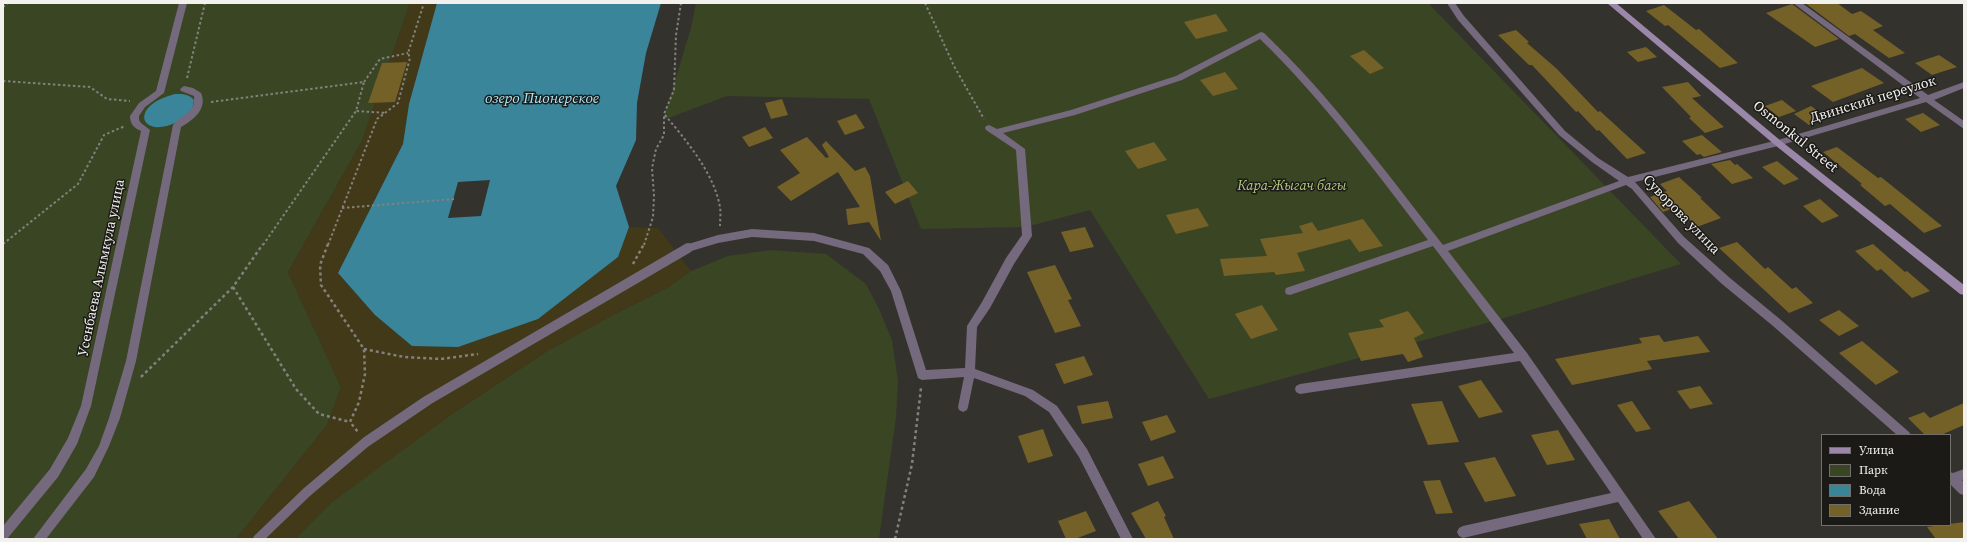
<!DOCTYPE html>
<html>
<head>
<meta charset="utf-8">
<style>
	body { margin:0 }
	#map { position:relative; width:1967px; height:542px; overflow:hidden; background:#34322c; font-family:"Source Serif 4",serif }
	canvas { display:block }
	.frame { position:absolute; inset:0; border:4px solid #f2f1ed; pointer-events:none }
	.legend { position:absolute; left:1821px; top:434px; width:130px; height:92px; box-sizing:border-box; background:#1b1a17; border:1px solid #71706d; margin:0; padding:5px 7px; list-style:none; font-size:12px; color:#f2f1ed }
	.legend li { display:flex; align-items:center; gap:8px; height:20px }
	.legend b { width:20px; border:1px solid #71706d }
</style>
</head>
<body>
<div id="map">
<canvas width="1967" height="542"></canvas>
<div class="frame"></div>
<ul class="legend">
<li><b style="height:5px;background:#9a87a9"></b>Улица</li>
<li><b style="height:11px;background:#3a4524"></b>Парк</li>
<li><b style="height:11px;background:#3a8599"></b>Вода</li>
<li><b style="height:11px;background:#746128"></b>Здание</li>
</ul>
</div>
<script>
const ctx = document.querySelector('canvas').getContext('2d');
ctx.lineJoin = 'round';
function paint(path, color) {
  ctx.fillStyle = color;
  ctx.fill(path, 'evenodd');
}
function stroke(path, color, width, dash) {
  ctx.strokeStyle = color;
  ctx.lineWidth = width;
  ctx.lineCap = dash ? 'butt' : 'round';
  ctx.setLineDash(dash || []);
  ctx.stroke(path);
}
function drawText(font, color, halo, rows, align = 'center') {
  ctx.font = font + ' "Source Serif 4",serif';
  ctx.lineWidth = 3;
  ctx.setLineDash([]);
  ctx.textBaseline = 'middle';
  ctx.strokeStyle = halo;
  ctx.fillStyle = color;
  for (const [text, x, y, turn = 0] of rows) {
    ctx.save();
    ctx.translate(x, y);
    ctx.rotate((+turn || 0) * Math.PI / 180);
    ctx.textAlign = isNaN(turn) ? turn : align;
    if (halo) ctx.strokeText(text, 0, 0);
    ctx.fillText(text, 0, 0);
    ctx.restore();
  }
}
paint(new Path2D(`
	M3,3H410L362,141L288,272L341,387L327,425L236,539H3Z
	M696,3H1428L1681,264L1501,319L1209,399L1090,210L1026,227L921,229L869,99L727,96L663,120L691,28Z
	M771,250L826,254L866,284L879,309L892,340L898,381L896,417L879,539H295L332,502L393,456L455,412L549,350L613,315L667,288L691,271L728,256Z`), '#3a4524');
paint(new Path2D(`
	M410,3H437L409,104L403,144L338,273L375,315L412,346L538,319L618,257L629,227L658,228L691,271L667,288L613,315L549,350L455,412L332,502L295,539H236L327,425L341,387L288,272L362,141Z`), '#423919');
paint(new Path2D(`
	M437,3H661L646,53L637,103L636,140L616,186L629,227L618,257L538,319L458,347L412,346L375,315L338,273L403,144L409,104ZM490,180L481,216L448,218L458,182Z
	M175,94C183,94 189,94 194,100L192,110C188,114 183,119 177,122C141,140 127,106 175,94Z`), '#3a8599');
paint(new Path2D(`
	M1805,3H1837L1852,14L1861,11L1883,26L1873,30L1905,53L1889,58L1855,34L1849,36Z
	M1792,4L1839,39L1815,47L1766,13Z
	M1664,5L1696,30L1699,29L1738,63L1720,68L1668,25L1665,26L1646,11Z
	M1216,14L1228,31L1196,39L1184,22Z
	M1516,30L1529,42L1527,43L1557,69L1598,112L1600,111L1646,153L1627,159L1599,130L1597,131L1578,111L1576,112L1532,65H1529L1498,35Z
	M1646,47L1657,57L1638,62L1627,52Z
	M1364,50L1384,68L1370,74L1350,56Z
	M1939,55L1957,67L1932,75L1915,63Z
	M407,62L395,102L368,103L382,63Z
	M1862,68L1884,83L1833,102L1811,86Z
	M1225,72L1238,89L1213,96L1200,80Z
	M1688,82L1701,96L1692,98L1724,127L1705,133L1689,118L1691,117L1662,87Z
	M782,99L788,115L771,119L765,103Z
	M1782,100L1796,111L1779,117L1765,106Z
	M1811,106L1826,117L1809,125L1794,114Z
	M1923,113L1940,125L1921,132L1905,119Z
	M856,114L865,128L845,135L837,121Z
	M765,127L773,138L749,147L742,137Z
	M1702,135L1722,152L1704,157L1700,154L1697,155L1682,141Z
	M807,137L826,158L829,157L822,145L826,141L855,171L865,167L870,176L881,241L869,222L848,225L846,209L860,207L838,172L791,201L777,187L800,173L780,150Z
	M1154,142L1167,160L1138,169L1125,151Z
	M1837,147L1878,178L1881,177L1942,226L1924,233L1890,204L1885,206L1860,185L1862,184L1823,152Z
	M1730,160L1735,165L1737,164L1753,178L1732,184L1711,164Z
	M1777,161L1799,179L1784,185L1762,167Z
	M1679,177L1702,198H1700L1721,218L1697,227L1677,207L1663,212L1650,197L1667,191L1660,184Z
	M908,181L918,193L895,204L885,192Z
	M1820,199L1839,216L1822,223L1803,206Z
	M1198,208L1209,226L1176,234L1166,215Z
	M1363,219L1383,246L1359,252L1350,239L1297,253L1305,271L1276,275L1274,272L1224,276L1220,259L1267,256L1260,239L1303,233L1299,226L1312,222L1318,231Z
	M1085,227L1094,247L1070,252L1061,232Z
	M1737,242L1765,269L1768,267L1792,289L1796,287L1813,303L1789,313L1719,248Z
	M1873,244L1905,272L1907,271L1930,291L1912,298L1881,269L1877,271L1855,251Z
	M1055,265L1072,299L1068,300L1081,326L1055,333L1027,272Z
	M1262,305L1278,330L1251,339L1235,314Z
	M1839,310L1859,326L1839,336L1819,320Z
	M1408,311L1424,333L1414,338L1423,357L1408,362L1403,354L1361,361L1348,333L1384,327L1379,320Z
	M1659,335L1664,342L1698,336L1710,352L1647,361L1652,369L1572,385L1555,359L1642,343L1639,338Z
	M1862,341L1899,372L1876,385L1839,353Z
	M1084,356L1093,375L1064,384L1055,364Z
	M1481,380L1503,412L1479,418L1458,386Z
	M1700,386L1713,404L1690,409L1677,391Z
	M1108,401L1113,418L1082,424L1077,406Z
	M1442,401L1459,442L1428,445L1411,404Z
	M1632,401L1651,429L1636,432L1617,405Z
	M1964,403V425L1941,435H1925L1908,418L1924,412L1930,418Z
	M1167,415L1176,432L1151,441L1142,422Z
	M1043,429L1053,456L1028,463L1018,436Z
	M1558,430L1575,460L1547,465L1531,435Z
	M1163,456L1174,478L1148,486L1138,464Z
	M1495,457L1516,496L1485,502L1464,463Z
	M1440,480L1453,513L1436,514L1423,481Z
	M1158,501L1166,516L1164,517L1174,539H1146L1131,513Z
	M1689,501L1718,539H1679L1658,511Z
	M1086,511L1096,531L1075,539H1066L1058,521Z
	M1609,519L1620,539H1587L1579,524Z
	M1964,522V539H1936L1927,527Z`), '#746128');
stroke(new Path2D(`
	M681,3L676,35L674,90L664,114C686,140 714,173 720,207C721,213 720,220 720,226
	M925,3L954,66L984,119
	M3,7L8,3
	M187,78L205,3
	M3,81L90,87L107,99L130,101
	M364,82L380,59L408,53
	M211,102L364,82L356,111L386,113
	M342,208L454,199
	M3,244L78,184L104,135L125,126
	M263,245L356,111
	M328,245L377,119L398,103L410,58L408,53L424,3
	M644,245L653,217L654,196L652,168L656,149L664,135V114`), '#83817c', 2, [2.5, 2.5]);
stroke(new Path2D(`
	M328,244L320,265L321,285L364,349L365,374L359,402L350,422L358,432
	M633,264L644,244
	M233,287L296,389L319,414L350,422
	M364,349L404,357L441,359L478,354
	M141,377L233,287L263,244
	M895,539L912,464L921,388`), '#83817c', 2.5, [3, 3]);
stroke(new Path2D(`
	M258,539L307,492L366,442L428,400L688,248`), '#75697e', 10);
paint(new Path2D(`
	M179,3H187L164,93L145,107L139,116V120L141,123L150,130L91,406L77,444L58,477L7,539H3V526L50,469L68,438L81,406L141,131C134,128 130,124 130,116L139,103L156,91Z
	M1447,3H1455L1464,16L1565,131L1598,158L1628,177L1778,140L1920,98L1793,3H1802L1928,95L1964,82V88L1934,100L1964,121V129L1926,102L1778,146L1635,182L1684,237L1730,278L1781,320L1909,432L1911,435H1897L1773,326L1722,284L1678,243L1632,189L1626,185L1448,251L1527,353L1656,539H1643L1618,502L1463,538L1459,536L1457,532L1459,528L1463,526L1611,493L1520,361L1300,394L1296,392L1295,389L1296,386L1300,384L1514,353L1433,246L1290,295L1286,294L1285,291L1286,288L1428,240C1375,171 1323,100 1260,39L1182,80L1075,115L1003,133L1025,149L1032,236L1014,264L990,308L977,327L975,369L1033,390L1057,406L1087,449L1133,539H1121L1079,457L1049,412L1025,396L974,378L968,407L967,410L963,412L959,410L958,407L964,377L922,380L918,378L891,291L880,271L863,254L814,241L752,237L718,243L688,252L683,248L685,245L718,235L752,229L814,233L869,248L888,265L901,291L926,370L965,368L967,326L982,302L1006,258L1022,235L1016,150L986,130L985,128L986,126L989,125L997,129L1071,110L1176,76L1261,32L1264,33C1331,97 1386,172 1443,245L1619,181L1592,162L1559,135L1458,20Z
	M184,86L193,88L201,93C208,109 193,120 181,127L136,361L120,418L109,446L94,477L46,539H33L86,469L99,446L109,418L126,361L173,125C181,114 196,114 194,96L181,91L180,89Z
	M1964,469V479L1962,480L1964,482V495L1960,494L1950,484V472L1953,473Z`), '#75697e');
paint(new Path2D(`
	M1607,3H1616L1781,141L1964,285V295L1960,294L1775,145Z`), '#9a87a9');
drawText('14px', '#f2f1ed', '#1b1a17', [
	["Двинский переулок",1873,100,-17],
	["Osmonkul Street",1795,137,39],
	["Суворова улица",1681,215,46],
	["Усенбаева Алымкула улица",102,268,-78]
]);
drawText('italic 14px', '#b2cc7c', '#1b1a17', [
	["Кара-Жыгач багы",1292,186]
]);
drawText('italic 15px', '#a9e6f7', '#1b1a17', [
	["озеро Пионерское",542,99]
]);
</script>
</body>
</html>
